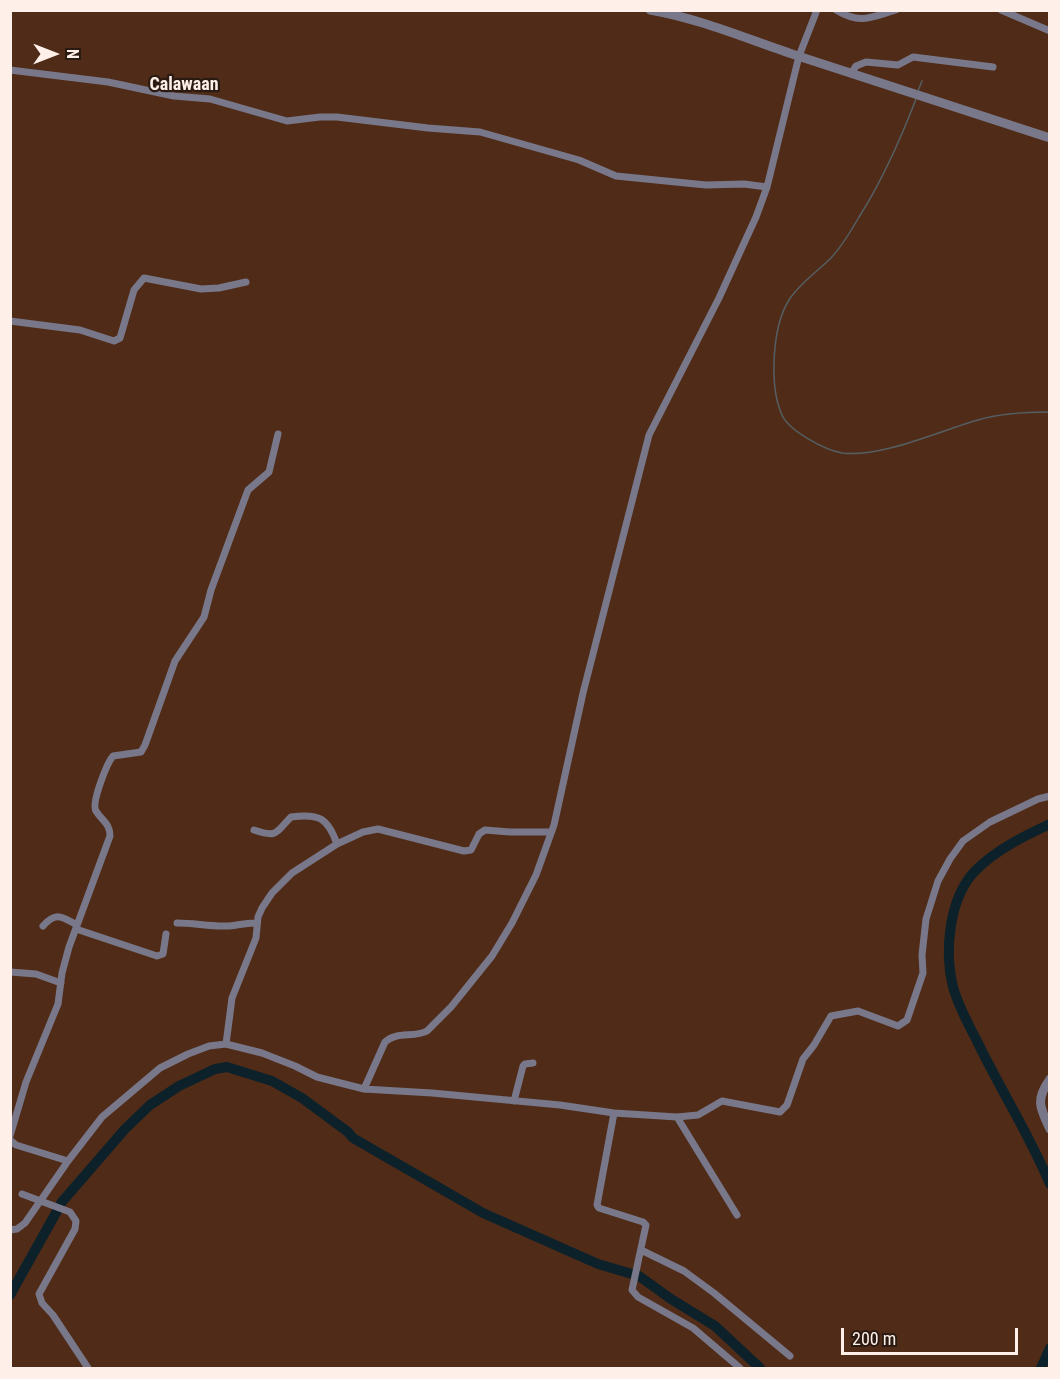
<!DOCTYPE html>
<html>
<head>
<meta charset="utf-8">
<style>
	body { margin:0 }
	#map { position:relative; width:1060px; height:1379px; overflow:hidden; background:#502c18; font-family:"Roboto Condensed",sans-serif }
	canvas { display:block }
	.frame { position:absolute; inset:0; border:12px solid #fef0e9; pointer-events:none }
	.north { position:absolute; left:24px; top:24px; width:60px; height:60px; -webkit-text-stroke:4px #2a1a11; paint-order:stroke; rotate:90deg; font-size:16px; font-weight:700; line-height:24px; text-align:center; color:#fef0e9 }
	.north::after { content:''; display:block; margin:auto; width:21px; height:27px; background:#fef0e9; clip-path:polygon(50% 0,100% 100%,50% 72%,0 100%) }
	.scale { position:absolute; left:841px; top:1328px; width:177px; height:27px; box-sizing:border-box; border:3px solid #fef0e9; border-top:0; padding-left:8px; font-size:18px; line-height:21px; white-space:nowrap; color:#fef0e9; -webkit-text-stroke:4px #2a1a11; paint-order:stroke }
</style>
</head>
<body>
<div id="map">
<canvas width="1060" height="1379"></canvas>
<div class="frame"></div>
<div class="north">N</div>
<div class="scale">200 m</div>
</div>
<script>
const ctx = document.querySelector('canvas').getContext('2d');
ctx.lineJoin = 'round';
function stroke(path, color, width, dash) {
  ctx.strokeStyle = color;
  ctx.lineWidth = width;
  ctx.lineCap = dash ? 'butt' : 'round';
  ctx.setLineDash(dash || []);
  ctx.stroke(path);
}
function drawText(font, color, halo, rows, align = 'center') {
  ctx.font = font + ' "Roboto Condensed",sans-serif';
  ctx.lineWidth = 4.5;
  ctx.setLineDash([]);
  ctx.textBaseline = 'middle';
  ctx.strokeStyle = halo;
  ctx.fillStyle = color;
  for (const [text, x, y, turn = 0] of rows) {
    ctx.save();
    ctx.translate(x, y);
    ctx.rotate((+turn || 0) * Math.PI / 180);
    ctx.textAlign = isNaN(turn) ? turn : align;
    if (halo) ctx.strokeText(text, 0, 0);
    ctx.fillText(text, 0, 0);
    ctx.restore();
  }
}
stroke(new Path2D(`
	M918,91L922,81
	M916,99C901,138 882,181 859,217C851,231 842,246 831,258C818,271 799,284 789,300C772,327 769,386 782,415C789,431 825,450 842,453C881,458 939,431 978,420C1001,413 1026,412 1050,412`), '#555f63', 1.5);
stroke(new Path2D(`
	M1050,824C1024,836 996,850 976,870C949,897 944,951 953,987C958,1005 968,1024 977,1041C1000,1089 1029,1134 1050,1184
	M61,1203L125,1129L150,1105L179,1086L215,1069L227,1067L272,1081L302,1098L348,1132L353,1138L483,1213L598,1264L639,1276L671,1299L715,1326L760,1368
	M10,1295L57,1211
	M1041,1368L1050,1348`), '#0c212a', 10);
stroke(new Path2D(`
	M836,10C861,25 871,17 896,10
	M1001,10L1050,31
	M10,70L108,82L174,96L210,99L287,121L320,117H337L428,128L480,132L579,160L616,176L706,185L744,184L767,187
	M852,72L856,66L866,62L898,65L913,57L993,67
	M10,321L80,330L114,341L120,338L134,290L144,278L201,289L219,288L246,282
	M337,844L363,832L378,829L464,851L471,850L479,834L485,830L510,832H551
	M177,923C193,923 207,926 223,926C234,927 245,922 257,923
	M43,926C56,911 62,917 77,925
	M76,929L157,956L163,954L166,934
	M10,972L36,974L61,983
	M226,1044L232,998L256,938L258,917L262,908L272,893L292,873L337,844C328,818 319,813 291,817C275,833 278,838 254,830
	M364,1089L385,1042C396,1031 414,1038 427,1031L451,1007L492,956L512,923L536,875L554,825L583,693L649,435L719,298L756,217L767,187L799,56L817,10
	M514,1101L523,1066L525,1064L533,1063
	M614,1113L597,1205L599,1208L643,1222L646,1225L632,1290L638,1297L693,1328L740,1368
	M677,1117L737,1215
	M10,1136L26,1082L58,1004L62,973L69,947L110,836C110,823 102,821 96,811C91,803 107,763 113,756L141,752L145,745L175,661L204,617L211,590L248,490L269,472L278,434
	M10,1140L16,1145L68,1161
	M22,1194L70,1212L76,1221L75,1229L39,1294L42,1303L53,1315L88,1368
	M10,1230L17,1229L25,1223L68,1161L102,1117L160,1068L188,1054L209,1046L226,1044L262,1053L295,1066L317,1077L364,1089L432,1093L560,1105L614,1113L677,1117L698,1115L722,1101L780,1112L787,1105L803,1059L814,1045L831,1016L858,1011L898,1026L907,1020L923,973L922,955L926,919L938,881L950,859L963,841L990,822L1038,799L1050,796
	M641,1250L684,1271L714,1293L790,1356`), '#79788a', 7);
stroke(new Path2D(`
	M650,10C702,19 749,40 798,56C882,84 966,110 1050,138
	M1050,1079C1035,1100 1040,1108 1050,1129`), '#79788a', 9);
drawText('bold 18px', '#fef0e9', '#2a1a11', [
	["Calawaan",184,85]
]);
</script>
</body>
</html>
